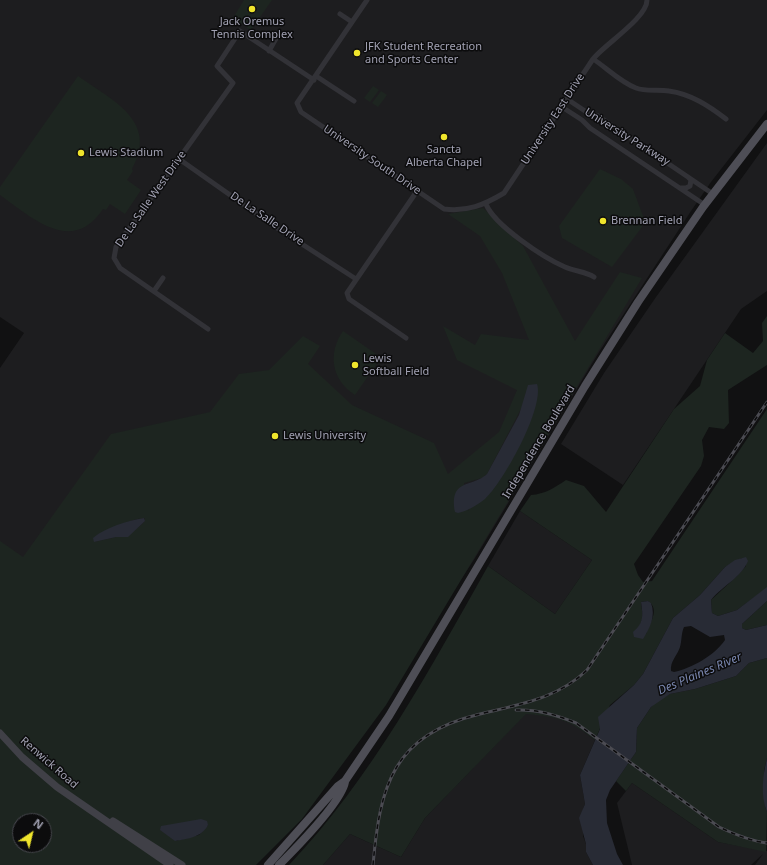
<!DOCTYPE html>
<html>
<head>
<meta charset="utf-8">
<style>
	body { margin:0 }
	#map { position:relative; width:767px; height:865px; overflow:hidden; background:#111112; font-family:"Noto Sans",sans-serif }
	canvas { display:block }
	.north { position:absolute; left:12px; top:813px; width:40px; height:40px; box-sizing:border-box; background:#0c0c0d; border:1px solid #48484f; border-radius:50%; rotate:35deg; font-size:11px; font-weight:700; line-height:16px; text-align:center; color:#a2a2b3 }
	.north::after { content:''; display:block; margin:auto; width:14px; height:18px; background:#efe52c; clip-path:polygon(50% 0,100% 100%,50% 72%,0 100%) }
</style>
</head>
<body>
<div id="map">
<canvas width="767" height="865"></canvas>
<div class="north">N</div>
</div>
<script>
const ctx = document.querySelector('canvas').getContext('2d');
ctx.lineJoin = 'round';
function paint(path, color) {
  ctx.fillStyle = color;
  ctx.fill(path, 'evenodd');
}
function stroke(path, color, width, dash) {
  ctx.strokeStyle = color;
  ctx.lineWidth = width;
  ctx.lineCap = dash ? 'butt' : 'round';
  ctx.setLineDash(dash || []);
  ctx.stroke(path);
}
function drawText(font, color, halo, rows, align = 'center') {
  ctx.font = font + ' "Noto Sans",sans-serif';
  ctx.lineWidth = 3;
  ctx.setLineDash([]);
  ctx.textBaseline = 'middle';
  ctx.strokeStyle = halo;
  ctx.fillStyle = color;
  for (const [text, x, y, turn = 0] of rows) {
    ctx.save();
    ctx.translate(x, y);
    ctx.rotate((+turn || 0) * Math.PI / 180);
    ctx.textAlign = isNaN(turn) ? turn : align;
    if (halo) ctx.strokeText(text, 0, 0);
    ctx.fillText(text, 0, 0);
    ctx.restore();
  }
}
paint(new Path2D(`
	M0,0H767V110L711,182L691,211L599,352L475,558L355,743L0,714V368L24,333L0,317Z
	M767,143V291L741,309L623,485L561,444L604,373L656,297Z
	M520,511L592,560L555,614L488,566Z
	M526,713L556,717L575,725L595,740L580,775L585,804L583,809V836L586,844V852L593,865H323L350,834L401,857L425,818Z
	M632,783L718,842L767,851V865H755L763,854L751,865H632L617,803Z`), '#1d1d1f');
paint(new Path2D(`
	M244,0H272L251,30L233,18Z
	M78,76C112,100 159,121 132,169L133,171L127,180L141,190L125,214L110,204L106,210L103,209C72,256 31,217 0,195V187Z
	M373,86L379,90L370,102L364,98Z
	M381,91L387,95L378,107L372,103Z
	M600,169L621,179L633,189L643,216L642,227L612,267L562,238L559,226Z
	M483,208L523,246L575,341L620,272L642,278L386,705L302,819L256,865H0V541L23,557L111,434L210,412L239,374L269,370L303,336L320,346L308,364L352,405L434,443L448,474L499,432L517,390L457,360L443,326L475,345L481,334L529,340L502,273L480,236L448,214ZM526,392L533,413L468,511L464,483L482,478L487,474L523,405ZM145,518V521C132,536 113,537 95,542L97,535C113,530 127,519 145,518ZM20,821H44V845H20ZM208,825L199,835L175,841Z
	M767,316V365L728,390L729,423L724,429L709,427L702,440L704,456L701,466L634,564L638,575L643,582L652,581L767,409V588L737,610L718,616L712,613L711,600L737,576L746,566L742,558L725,567L700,595L673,618L643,674L634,685L610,705L595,740C569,720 559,717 526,714L425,818L401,857L350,834L323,865H289C371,779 430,669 488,566L555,614L592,560L520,511L531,495C545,494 554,488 566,480L584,486L606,512L674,409L700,386L707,360L725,333L753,353L763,341L762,323ZM648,601C661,610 649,623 646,634L639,627L643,618L641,602Z
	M343,331L379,356L380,359L355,395C332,380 327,354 343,331Z
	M767,601V625L746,630L742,628V624Z
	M767,658V758L764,770L765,806L767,812L766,852L718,842L632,783L626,791L616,781L636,752L637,728L651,707L657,701L670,694L695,689L736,676L749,663Z`), '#1d2520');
paint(new Path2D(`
	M537,384C545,407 503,483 485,499C477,505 468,511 458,513L455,512C449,478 472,488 487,474L519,415L528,385Z
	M144,518L145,521L128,537H116L94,542L93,538C106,527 127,521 144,518Z
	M746,557L748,561C741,578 722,586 711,600L712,613L718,616L737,610L767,587V601L742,624V628L746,630L767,625V658L749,663L736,676L695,689L670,694L651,707L637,728L636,752L610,790L606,800L607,823L617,854L623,865H593L586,852V844L579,818L585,804L580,775L600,729L598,717L634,685L643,674L673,618L700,595L725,567L735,560ZM691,626L710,637L724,635L725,640C714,656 692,668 674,672L671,671C670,661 677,656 680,647C682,640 681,634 684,627Z
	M648,601L651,603C656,616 650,628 643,639L634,637L633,632C644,623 643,615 641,602Z
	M767,758V812C760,795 763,774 767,758Z
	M201,819L207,821L208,825C202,837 188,839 175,841L160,830L161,826Z`), '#282b35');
stroke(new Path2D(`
	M367,0L297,103L301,112L444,209C467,212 484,205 504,193L593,59C605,44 647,18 647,0
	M340,14L352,22
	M269,51L278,35
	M593,59C607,68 620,82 636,88C646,92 658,89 669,91C691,94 709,106 726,119
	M316,76L354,101
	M567,99L588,113L598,116L713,194
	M562,107L582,120L590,128L705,205
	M179,159L277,228L356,279
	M681,188H686L690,186L691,180L688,177
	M486,204C494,225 544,258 565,267C574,271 587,272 594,277
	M154,291L163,278
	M208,329L120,268L114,258L116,247L233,83L217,66L240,31L314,80
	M406,338L349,299L347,293L417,191`), '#323237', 5);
stroke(new Path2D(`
	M0,733L22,757L57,787L170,865
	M113,821L182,865`), '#404047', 7);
stroke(new Path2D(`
	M268,865L338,786L345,781L389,716L585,386L638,302L703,207L767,124
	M279,865C296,848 341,803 345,782`), '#4e4e56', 8);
const rail = new Path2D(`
	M516,710C537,709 557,715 576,723L719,827C734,834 750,841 767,843
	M373,865C380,785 393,735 480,714C520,704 557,699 587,670L767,402`);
stroke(rail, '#4b4b52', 3);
stroke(rail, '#0c0c0d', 1.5, [4.5]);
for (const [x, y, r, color] of [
	[252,9,4,"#efe52c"],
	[357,53,4,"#efe52c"],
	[444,137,4,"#efe52c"],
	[81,153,4,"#efe52c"],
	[603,221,4,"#efe52c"],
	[355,365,4,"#efe52c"],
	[275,436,4,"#efe52c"]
]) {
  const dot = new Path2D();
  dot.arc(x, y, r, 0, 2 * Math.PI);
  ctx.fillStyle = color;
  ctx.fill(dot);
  stroke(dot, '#0c0c0d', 1.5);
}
drawText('11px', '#a2a2b3', '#0c0c0d', [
	["Jack Oremus",252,22,"center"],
	["Tennis Complex",252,35,"center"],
	["JFK Student Recreation",365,47],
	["and Sports Center",365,60],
	["Sancta",444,150,"center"],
	["Alberta Chapel",444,163,"center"],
	["Lewis Stadium",89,153],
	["Brennan Field",611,221],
	["Lewis",363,359],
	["Softball Field",363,372],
	["Lewis University",283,436]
], 'left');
drawText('11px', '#a2a2b3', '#0c0c0d', [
	["University East Drive",553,119,-57],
	["University Parkway",627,137,32],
	["University South Drive",372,160,34],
	["De La Salle West Drive",151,199,-55],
	["De La Salle Drive",267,219,34],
	["Independence Boulevard",539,442,-59],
	["Renwick Road",49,763,41]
]);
drawText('italic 12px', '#7986ae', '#0c0c0d', [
	["Des Plaines River",700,674,-23]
]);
</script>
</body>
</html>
